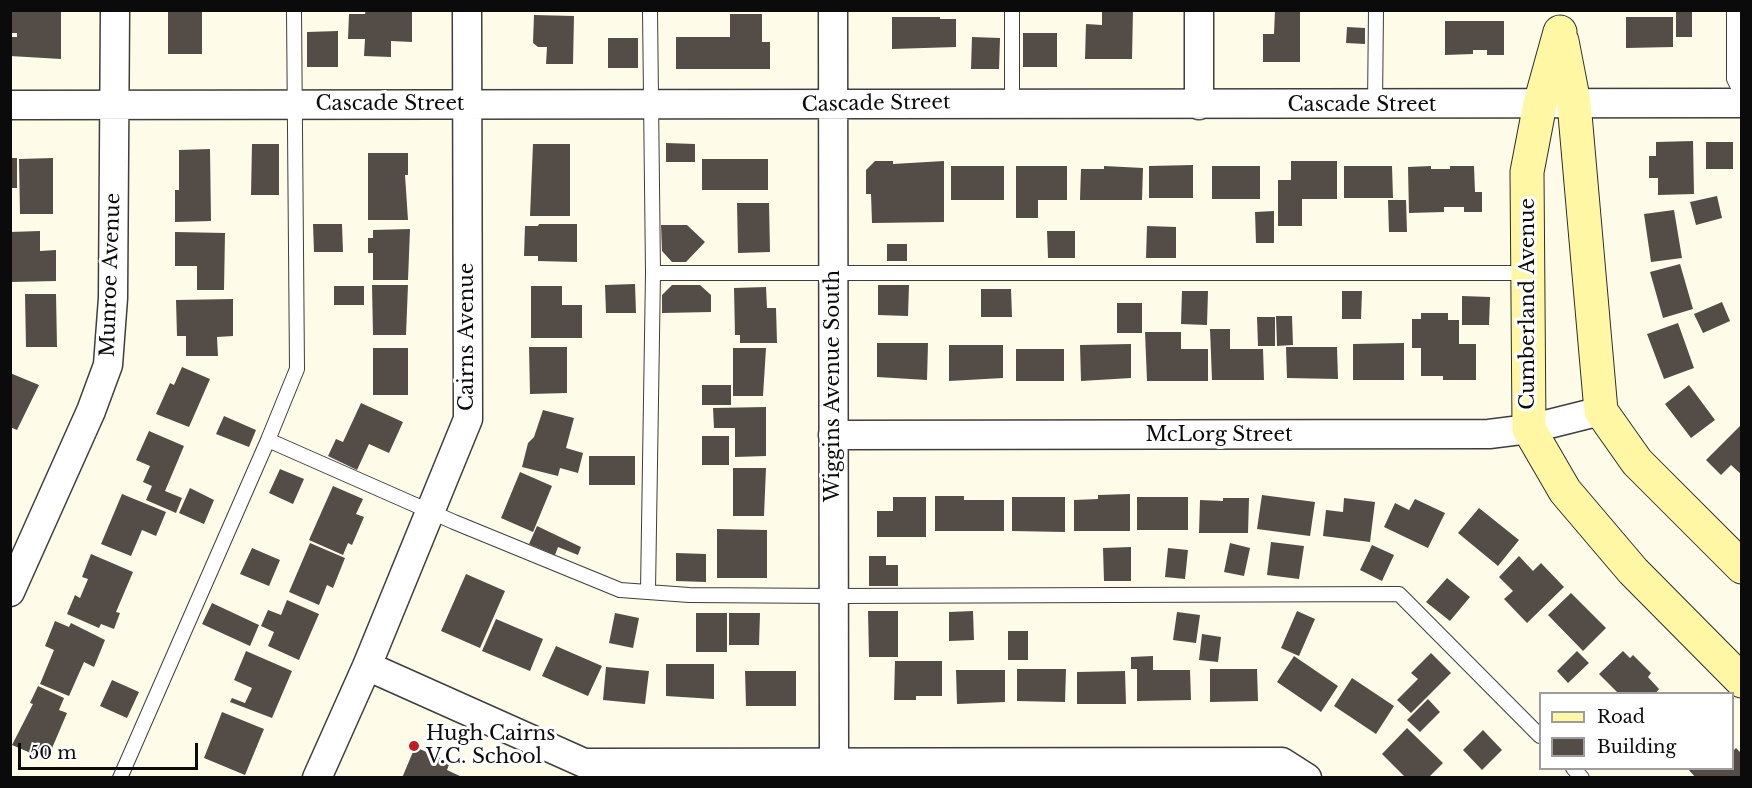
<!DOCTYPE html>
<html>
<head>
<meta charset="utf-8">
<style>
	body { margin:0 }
	#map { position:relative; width:1752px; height:788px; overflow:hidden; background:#fffbe9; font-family:"Libre Baskerville",serif }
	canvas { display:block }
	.frame { position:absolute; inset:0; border:12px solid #0b0b0b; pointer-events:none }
	.legend { position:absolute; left:1539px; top:692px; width:195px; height:78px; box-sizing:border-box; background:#fff; border:2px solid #9d9d9d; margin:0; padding:8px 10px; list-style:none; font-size:18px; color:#0b0b0b }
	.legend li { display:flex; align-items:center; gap:12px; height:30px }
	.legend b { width:30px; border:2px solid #9d9d9d }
	.scale { position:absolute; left:18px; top:743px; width:180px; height:27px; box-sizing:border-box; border:3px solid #0b0b0b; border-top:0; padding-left:8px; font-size:18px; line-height:21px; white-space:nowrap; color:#0b0b0b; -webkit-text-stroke:4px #fff; paint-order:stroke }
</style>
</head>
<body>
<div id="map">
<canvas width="1752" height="788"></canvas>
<div class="frame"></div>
<ul class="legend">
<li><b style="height:8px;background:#fff7a4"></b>Road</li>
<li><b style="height:16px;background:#544c47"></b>Building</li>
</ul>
<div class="scale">50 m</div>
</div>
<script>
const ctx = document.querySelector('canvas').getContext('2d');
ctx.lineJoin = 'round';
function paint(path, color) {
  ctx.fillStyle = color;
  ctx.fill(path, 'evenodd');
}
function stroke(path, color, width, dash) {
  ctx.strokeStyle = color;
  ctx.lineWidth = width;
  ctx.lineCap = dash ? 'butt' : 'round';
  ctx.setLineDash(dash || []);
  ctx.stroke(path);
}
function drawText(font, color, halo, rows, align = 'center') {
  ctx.font = font + ' "Libre Baskerville",serif';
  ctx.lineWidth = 6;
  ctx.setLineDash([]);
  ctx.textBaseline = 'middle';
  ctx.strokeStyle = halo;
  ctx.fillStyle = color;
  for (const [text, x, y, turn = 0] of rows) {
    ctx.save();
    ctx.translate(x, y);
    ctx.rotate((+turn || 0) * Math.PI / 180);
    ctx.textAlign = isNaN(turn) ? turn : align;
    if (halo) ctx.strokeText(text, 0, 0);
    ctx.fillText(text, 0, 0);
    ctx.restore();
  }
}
paint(new Path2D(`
	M10,10H61V59L10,56V37H17V33H10Z
	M168,10H202V54H168Z
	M366,10H412V42L391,41V57L364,56L365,39H348L349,14H365Z
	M1102,10H1133L1132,59H1085L1086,24L1102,25Z
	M1275,10H1300V62H1263V34H1274Z
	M1676,12H1692V37H1676Z
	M730,14H762V42H770V69H676V37H730Z
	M534,15L574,16L573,64H546L547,47H538L533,43Z
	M892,17H940V19H956V47L892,49Z
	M1626,17H1673V47L1626,48Z
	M1445,21H1504V55H1487V50H1473V54L1445,55Z
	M1347,27L1365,28V44L1346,43Z
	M338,31V67H307V32Z
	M1023,33H1057V67H1023Z
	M972,37L1000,38L999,69H971Z
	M608,38H638V68H608Z
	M1693,141L1694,194L1658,195V178H1649V156H1656V142Z
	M1706,142H1733V169H1706Z
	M666,143L695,144V162H666Z
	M252,144H279V195H251Z
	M533,144H570V216H530Z
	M210,149L211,221L175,222V190H179V150Z
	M368,153H408V175H405L408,220H368Z
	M10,158H17V188H10Z
	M53,158V214H20L19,159Z
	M702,159H768V190H702Z
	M875,161H893V164L944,161V222L872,223L871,194H866V170Z
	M1291,161H1337V199H1302V226H1278V180H1291Z
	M1193,165V198H1149V166Z
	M951,166H1004V200H951Z
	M1016,166H1067V200H1038V218H1016Z
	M1104,166L1143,168L1142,200H1080L1081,169H1104Z
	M1212,166H1260V199H1212Z
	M1344,166H1392L1393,198H1344Z
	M1431,166V169H1450V166H1474L1475,192H1482V212H1464V207H1444V212L1409,213L1408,167Z
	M1717,196L1722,218L1696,225L1690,202Z
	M1388,200H1406L1407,232H1389Z
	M737,203H769L770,252L738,253Z
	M1674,210L1682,258L1651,262L1644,214Z
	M1274,211V243H1256L1255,212Z
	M313,224H342L343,252H314Z
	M539,224H577V262L538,261V256H524L525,226H538Z
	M661,225H687L705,242L686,262H672L662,251Z
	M1147,226L1176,227V258H1146Z
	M410,229L408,280H373V253H368V238H373V230Z
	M40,231V251L56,250V281L11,282L10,232Z
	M1047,231H1075V258H1048Z
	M175,232L225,233L224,290H197V266H175Z
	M887,244H907V261H887Z
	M1680,264L1693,309L1663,318L1650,272Z
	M635,284L636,313H606L605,285Z
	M372,285H408L406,335H373Z
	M672,285H700L711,295V312L662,313V295Z
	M878,285H909L908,316L878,315Z
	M334,286H364V305H334Z
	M531,286H562V305H582V338H531Z
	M766,287L767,308H776L777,343H740V335H735L734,288Z
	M981,289H1011L1012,317H981Z
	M1182,291H1208L1207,325L1181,324Z
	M1342,291H1362L1361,319H1342Z
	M25,294H56L57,347H26Z
	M1462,296L1490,297L1489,325H1462Z
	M233,299V336L217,337L218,356H186V336H177L176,300Z
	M1722,302L1730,321L1703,333L1694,314Z
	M1117,303H1142V333H1117Z
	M1421,313H1448V320H1459V344H1476V380H1443V376H1421V348H1412V319H1421Z
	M1276,316H1292L1293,345L1277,346Z
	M1257,317H1275V346H1258Z
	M1678,323L1694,368L1664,379L1647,334Z
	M1210,329H1230V349H1263L1264,380H1212Z
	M1145,332H1181V349H1208V381H1147Z
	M877,343H928L927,380L877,377Z
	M1404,343V380H1353V344Z
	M1131,344V378L1081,381L1080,345Z
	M949,345H1003V378L949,381Z
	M529,347H567V393L530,394Z
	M1286,347H1337L1338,379L1287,378Z
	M373,348H408V395H373Z
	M733,348H766L763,396H733Z
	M1016,349H1064V381H1016Z
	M182,367L210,379L189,427L156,414L170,383L174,385Z
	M10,373L39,385L17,430L10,427Z
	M702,385H731V405H702Z
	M1689,385L1715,420L1691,438L1665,404Z
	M361,403L403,422L389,453L369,444L357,470L328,456L336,439L343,442Z
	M766,407V456L735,457V428H714L713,408Z
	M543,410L574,418L566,448L583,453L578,473L560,468L558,476L522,467L528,443L534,437Z
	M224,416L256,430L249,447L216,434Z
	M1740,426L1742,475L1731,465L1721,475L1706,460Z
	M149,431L184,446L165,491L182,498L176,513L146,500L152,486L143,482L150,466L136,460Z
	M702,436H729V465H702Z
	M589,456H635V485H589Z
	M733,468H766L764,516H733Z
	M280,469L304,479L293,504L269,493Z
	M520,472L552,486L533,532L501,518Z
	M333,486L363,499L356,514L364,517L352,545L348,543L343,555L309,540Z
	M190,488L214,500L204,524L179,513Z
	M122,494L166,512L156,536L142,530L131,556L101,544Z
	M1130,494V531H1074V500L1098,499V495Z
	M1262,495L1315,502L1310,536L1257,529Z
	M935,496H964V500H1004V531H935Z
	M893,497H926V537H877V511H893Z
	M1012,497H1065V532L1012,531Z
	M1137,497H1188V530H1137Z
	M1223,498H1249L1248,533H1199L1200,500L1223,501Z
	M1344,498L1375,502L1370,542L1323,536L1326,510L1343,512Z
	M1415,499L1445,513L1428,548L1384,527L1395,503L1409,510Z
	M1479,508L1519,540L1498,566L1458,533Z
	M537,526L581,547L578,555L558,547L555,555L529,544Z
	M717,529L767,530V578H717Z
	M1271,542L1304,546L1299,579L1267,575Z
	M310,543L345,558L333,588L327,585L319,605L289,592Z
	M1230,543L1250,548L1244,576L1224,572Z
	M1372,545L1394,555L1382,581L1360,570Z
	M1131,547V581H1104L1103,548Z
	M252,548L280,560L269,586L240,574Z
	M1168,548L1188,550L1185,579L1165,577Z
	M676,553L706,554V582L676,581Z
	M91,554L133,572L116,612L120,613L114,629L101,624L99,628L67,614L75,595L80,598L88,579L82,577Z
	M869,556H886V565H898V586H869Z
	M1519,556L1533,571L1541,563L1564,587L1527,623L1504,599L1513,591L1499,577Z
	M466,574L505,591L480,648L441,631Z
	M1447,578L1470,597L1450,621L1426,602Z
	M1571,593L1606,628L1583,651L1548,615Z
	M287,600L319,614L299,660L268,646L274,632L261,626L268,610L281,615Z
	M212,603L259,625L250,646L202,624Z
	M868,611H898V657H869Z
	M973,611L974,640L949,641V612Z
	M1297,611L1315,619L1299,656L1281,648Z
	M1177,612L1200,615L1196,643L1173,640Z
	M615,613L639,618L633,648L609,643Z
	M696,613H727V652H696Z
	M729,613H760L759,645H729Z
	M496,619L543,639L530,671L482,651Z
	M55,621L69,627L71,623L105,640L94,667L84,662L69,696L40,684L54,650L45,646Z
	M1008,631H1028V660H1008Z
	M1202,634L1221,637L1218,662L1199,660Z
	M556,646L602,666L588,696L542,676Z
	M246,651L292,671L272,718L230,702L232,698L245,703L252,688L234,680Z
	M1577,651L1589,663L1568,683L1557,671Z
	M1623,651L1630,658L1633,655L1651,673L1648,677L1659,689L1655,694H1619L1599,674Z
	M1431,653L1451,673L1411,713L1397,700L1418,679L1411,673Z
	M1153,656V670H1190L1191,700L1137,701V669H1131V657Z
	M1294,656L1338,686L1321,712L1277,682Z
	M895,661H942V696H916V700H894Z
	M666,664H714V699L666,696Z
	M606,667L649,671L645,704L603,700Z
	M1017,669H1066L1065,702L1017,701Z
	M1210,669H1257L1258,701L1210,702Z
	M956,670H1005V702L957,704Z
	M745,671H796V706H746Z
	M1125,671L1126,704H1077V672Z
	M1352,678L1394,706L1376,734L1334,706Z
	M112,680L139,692L127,718L100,706Z
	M38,686L64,698L59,710L67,713L47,760L12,745L33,704L30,703Z
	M1428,699L1440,712L1420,732L1407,720Z
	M222,712L264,729L245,775L204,758Z
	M1407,728L1443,763L1428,778H1406L1382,754Z
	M1483,730L1502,750L1482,770L1463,750Z
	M415,747L450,762L447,770L464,778H402Z
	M1736,748L1742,754V778H1696L1687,768H1732V752Z`), '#544c47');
const lane = new Path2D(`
	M1734,10V79L1742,95
	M1012,103V10
	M1375,105L1376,10
	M653,273H1526
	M268,440L454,522L620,590L689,595L834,596L1399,594L1540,736
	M648,590L653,273L650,10
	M1573,768L1582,778
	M120,778L268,440L297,369L294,10`);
const street = new Path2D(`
	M833,10L834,762
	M10,105L1742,103
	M1199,105V10
	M833,435L1489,434L1529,429L1601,411
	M10,592L91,411L108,365L113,298L115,10
	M367,666L584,763L1282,762L1307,778
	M317,778L367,666L468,419L467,10`);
const secondary = new Path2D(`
	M1560,32L1540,104L1527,172L1529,429L1565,491L1633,571L1742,681
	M1562,41L1574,103L1601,411L1637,462L1742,567`);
stroke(lane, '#3e3e3e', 16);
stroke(street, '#3e3e3e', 31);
stroke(secondary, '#2d2d2d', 35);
stroke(lane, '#fff', 14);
stroke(street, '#fff', 28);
stroke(secondary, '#fff7a4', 33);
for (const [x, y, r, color] of [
	[414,746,6,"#c11c20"]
]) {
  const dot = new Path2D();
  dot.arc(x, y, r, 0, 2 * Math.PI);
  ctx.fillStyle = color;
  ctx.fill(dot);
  stroke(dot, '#fff', 2);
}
drawText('20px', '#0b0b0b', '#fff', [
	["Cascade Street",390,104],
	["Cascade Street",876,104,-1],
	["Cascade Street",1362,105],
	["Munroe Avenue",111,275,-88],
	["Cumberland Avenue",1528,304,-90],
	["Cairns Avenue",467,337,-90],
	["Wiggins Avenue South",833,386,-90],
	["McLorg Street",1219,435]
]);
drawText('20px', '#0b0b0b', '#fff', [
	["Hugh Cairns",426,734],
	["V.C. School",426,757]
], 'left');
</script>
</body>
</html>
